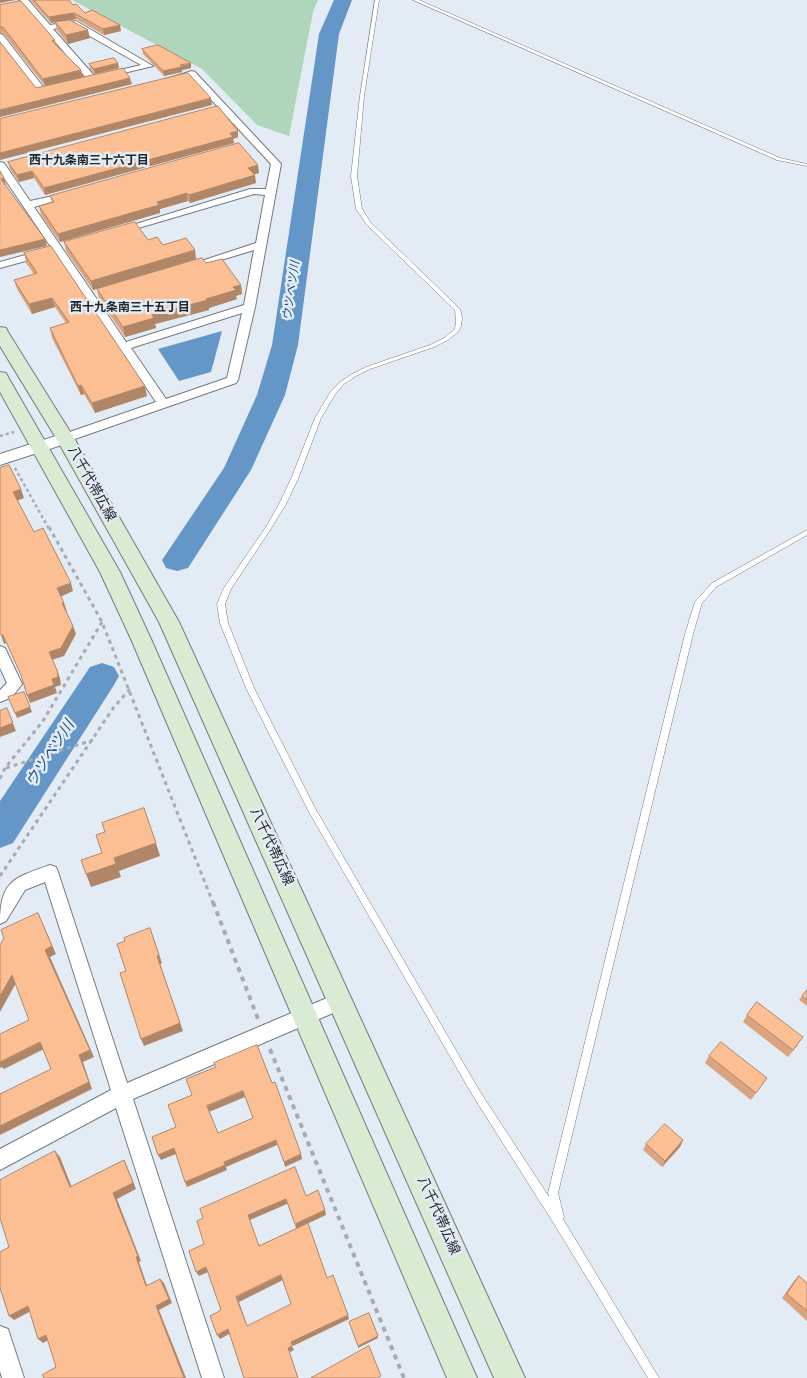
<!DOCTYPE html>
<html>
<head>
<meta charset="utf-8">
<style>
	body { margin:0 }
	canvas { display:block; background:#e3ecf5 }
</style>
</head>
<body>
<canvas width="807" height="1378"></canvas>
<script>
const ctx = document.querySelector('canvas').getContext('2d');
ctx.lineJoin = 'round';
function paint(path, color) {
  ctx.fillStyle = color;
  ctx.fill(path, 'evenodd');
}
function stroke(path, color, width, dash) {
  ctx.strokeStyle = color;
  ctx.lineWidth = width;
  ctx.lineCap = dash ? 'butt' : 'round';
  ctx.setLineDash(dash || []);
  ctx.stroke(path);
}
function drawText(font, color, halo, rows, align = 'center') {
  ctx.font = font + ' Jost,"Noto Sans JP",sans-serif';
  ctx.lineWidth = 5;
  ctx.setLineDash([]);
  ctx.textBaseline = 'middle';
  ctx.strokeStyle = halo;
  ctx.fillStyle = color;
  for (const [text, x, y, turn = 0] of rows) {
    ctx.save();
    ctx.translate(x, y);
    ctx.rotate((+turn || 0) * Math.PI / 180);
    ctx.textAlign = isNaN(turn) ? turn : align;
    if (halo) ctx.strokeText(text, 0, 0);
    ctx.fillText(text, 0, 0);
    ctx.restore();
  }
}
paint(new Path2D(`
	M72,0H318L313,12L289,136L257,125L202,69Z`), '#afd5ba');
paint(new Path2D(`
	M222,331L211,372L179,381L158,349Z`), '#6497c7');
paint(new Path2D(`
	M334,0H352L339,34L298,345L285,395L251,470L188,568L177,571L166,568L162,560L224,468L257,395L272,345L319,34Z
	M102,663L114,667L119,676L114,685L13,843L0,848V801L90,667Z`), '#6497c7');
const service = new Path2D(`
	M375,0H379L364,96L357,176L362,209L371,223L460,309L462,318L461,326L458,332L448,340L434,347L370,369L356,376L344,384L336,393L321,418L298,479L286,504L270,530L231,589L225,604L228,623L254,688L315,808L479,1090L549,1197L548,1193L685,634L695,602L712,583L807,530V535L716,587L702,603L693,634L558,1193L564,1217L563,1219L659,1378H648L556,1227L473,1096L309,812L246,688L220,623L217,604L224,588L266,527L279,504L291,479L315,418L331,391L340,382L352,374L366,367L430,345L444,338L455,329L456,321L455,310L367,225L356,209L351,176L360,96Z
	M413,0H419L780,158L807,164V166L777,160Z`);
const minor = new Path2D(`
	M19,0H28L50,25L76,21L153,66L103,78V74L141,65L72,26L53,29L97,79L89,81Z
	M0,34L3,35L44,88L60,86V90L39,93L0,43Z
	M192,71L195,72L281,164L255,307L238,380L236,383L69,441H61L59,438L61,435L156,402L0,172V162L4,163L30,201L72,192V196L34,207L126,342L244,305L254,250L185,271L180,268L256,243L265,195L254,194L118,234L113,231L250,189H266L271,164L190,77L171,82L166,79ZM242,313L227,378L166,399L131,348Z
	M43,250L47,251V255L0,268V262Z
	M0,646L5,648L22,684L12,697L0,702V690L7,683L0,668Z
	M50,865L56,867L58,872L127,1083L341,992L347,995L350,1001L347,1007L133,1099L224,1378H202L116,1108L0,1170V1149L111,1090L45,882L25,890L6,921L0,924C0,881 13,878 50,865Z
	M0,1326L8,1329L24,1378H2L0,1371Z`);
const tertiary = new Path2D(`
	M65,433L71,434L73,438L71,442L0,465V454Z`);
const secondary = new Path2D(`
	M0,327L6,328L8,332L74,438L179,622L525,1378H494L159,622L56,438L0,346Z
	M0,372L6,373L8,377L120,572L151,639L477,1378H447L131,639L100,572L0,392Z`);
stroke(service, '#727b82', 1);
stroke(minor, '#727b82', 2);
stroke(tertiary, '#727b82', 2);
stroke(secondary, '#727b82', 2);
stroke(new Path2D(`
	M0,436L14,432
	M15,468L49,529`), '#a5acb3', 2.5, [3, 3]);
stroke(new Path2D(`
	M49,527L102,622L213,903
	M6,768L93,740
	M0,779L5,768L43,721L102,622
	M0,876L114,707L130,689`), '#a5acb3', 3, [4, 4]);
stroke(new Path2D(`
	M213,902L258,1019
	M270,1049L404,1378`), '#a5acb3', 4, [5, 5]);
paint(service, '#fff');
paint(minor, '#fff');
paint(tertiary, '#fff');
paint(secondary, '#daebd3');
paint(new Path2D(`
	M30,0H69L73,5L85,13L121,31L104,35L76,19L71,20L90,38L68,44L57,30L55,22L51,23Z
	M0,5L55,40L56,44L83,77L132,84L0,117V42L36,88L45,86L4,34L0,33Z
	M142,49L191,68L182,70V72L164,76L143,54Z
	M89,64L119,68L95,74L90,69Z
	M238,131V137L233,139L234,143L45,195L34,178L19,182L10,169L8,162Z
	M259,173L254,174L256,183L190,203L188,201L160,209V213L60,242L41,215L39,206L52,203L50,196Z
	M64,242L163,245L196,259L93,290L66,251Z
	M24,253L147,396L95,413L84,394L81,395L52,338L50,328L66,323L55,307L32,314L17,289L14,280L34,274L26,263Z
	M206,263L241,285L242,294L236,296L237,299L209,308V310L155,324L156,328L125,337L99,299L97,289Z
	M807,990V1006L799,1000Z
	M747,1015L798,1045L788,1057L743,1022Z
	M709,1056L767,1078L751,1100L705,1063Z
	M683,1140L680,1147L662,1167L643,1150L646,1144Z
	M799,1276L807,1283V1321L782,1298L794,1281Z`), '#d9a47f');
paint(new Path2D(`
	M0,0H16L0,3Z
	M74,13L76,19L51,23L49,17Z
	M120,25L121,31L104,35L103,29Z
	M88,30L90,38L68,44L66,35Z
	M118,63L119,68L95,74L94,69Z
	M191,63V68L182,70V72L164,76L163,71Z
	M81,70L83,77L45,86L43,79Z
	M130,78L132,84L0,117V110Z
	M211,98L212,105L0,160V153Z
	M238,131V137L233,139L234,143L45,195L44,188Z
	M258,165L259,173L249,176L248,168Z
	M32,171L34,178L19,182L17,175Z
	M255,175L256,183L190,203L189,195Z
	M4,178L6,185L3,186L1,179Z
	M187,193L188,201L160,209V213L60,242L58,234L157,202Z
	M45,239L47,246L0,257V250Z
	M195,250L196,259L93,290L91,281Z
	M241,285L242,294L236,296L237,299L209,308V310L155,324L156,328L125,337L123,327L152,315L206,299L233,287Z
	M52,298L55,307L32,314L29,304Z
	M81,385L84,394L81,395L78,386Z
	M145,386L147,396L95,413L92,403Z
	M21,489L24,498L16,501L13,492Z
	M71,583L73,591L60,597L57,588Z
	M62,603H64L67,611L64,612Z
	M73,626L76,634L64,656L52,660L49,652Z
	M1,635H3L6,643L4,644Z
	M57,670L60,678L61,685L55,687L57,693L30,703L27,695L52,679Z
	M24,692L32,712L17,718L15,713Z
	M10,716L16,731L0,737V728Z
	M156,843L160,856L119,871L121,877L91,887L86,874L114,858Z
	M38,913L56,954L50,957L94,1057L83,1062L92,1089L0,1135V1126L79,1055L45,950Z
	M150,928L162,963L160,964L183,1031L144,1046L141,1039L157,956Z
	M12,975L16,983L0,1012V996Z
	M40,1042L44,1049L4,1069L2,1067L0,1068V1062Z
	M243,1091L245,1097L209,1112L207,1106Z
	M276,1140L277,1145L226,1167L224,1162Z
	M683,1140L680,1147L662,1167L665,1161Z
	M174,1148L176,1154L161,1160L158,1155Z
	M55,1151L60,1157L74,1193L70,1187Z
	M301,1154L302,1159L285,1167L284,1162Z
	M124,1160L127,1166L136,1189L117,1199L141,1261L139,1262L149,1291L146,1286L113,1193Z
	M225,1165L227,1170L187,1187L185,1182Z
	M286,1199L287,1204L250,1220L248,1215Z
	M325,1210L326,1215L296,1229L295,1224Z
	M206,1267L208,1272L199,1276L196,1272Z
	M281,1275L283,1280L239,1302L249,1330L236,1297Z
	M160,1279L164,1283L172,1303L159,1310L186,1378H184L156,1306Z
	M28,1306L33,1310L14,1320L9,1316Z
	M348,1315L349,1319L293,1346L291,1342Z
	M228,1329L231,1333L220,1339L217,1335Z
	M46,1335L50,1339L43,1343L38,1339Z
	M378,1336V1338L358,1348V1346Z
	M292,1346L294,1350L290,1352L288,1348Z`), '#b08668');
const building = new Path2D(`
	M34,0H69L73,5L76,4L85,13L92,10L120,25L103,29L74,13L49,17Z
	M21,1L55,40L52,41L81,70L43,79L3,27H0V5Z
	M70,20L88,30L66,35L55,22Z
	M0,42L36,88L123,68L130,78L0,110Z
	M158,45L191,63L180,65L182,67L163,71L142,49Z
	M114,58L118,63L94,69L89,64Z
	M188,73L211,98L0,153V119Z
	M218,106L238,131L230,133L233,137L44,188L32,171L17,175L8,162Z
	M239,143L258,165L248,168L255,175L189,195L187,193L157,202L159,205L58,234L39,206L54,202L50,196Z
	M0,171L4,178L1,179L45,239L0,250Z
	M135,222L148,240L157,237L163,245L186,238L195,250L91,281L64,242Z
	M51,246L145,386L92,403L81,385L78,386L50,328L69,322L52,298L29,304L14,280L37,273L24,253Z
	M202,258L206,263L222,259L241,285L233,287L236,290L206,299L208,300L152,315L154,318L123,327L97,289Z
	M9,465L21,489L13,492L34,532L43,528L71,583L57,588L64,603H62L73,626L61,648L49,652L57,670L58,677L52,679L54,685L27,695L21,675L3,635H1L0,634V468Z
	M24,692L30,707L15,713L8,697Z
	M7,708L13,723L0,728V711Z
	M144,808L156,843L114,858L116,864L86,874L81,860L102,853L96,835L105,832L102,823Z
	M38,913L52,946L45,950L90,1050L79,1055L89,1082L0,1126V1094L51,1069L40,1042L0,1062V1034L29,1020L12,975L0,996V945L4,938L1,930Z
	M150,928L159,955L157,956L180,1023L141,1039L120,973L126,971L117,944L125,941L124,938Z
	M807,990V1000L802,996Z
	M757,1002L803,1037L793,1050L747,1015Z
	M721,1042L767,1078L756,1093L709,1056Z
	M257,1045L272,1083L275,1082L301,1154L284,1162L276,1140L224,1162L225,1165L185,1182L174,1148L158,1155L152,1137L176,1127L168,1105L192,1095L186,1079L216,1067L214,1063ZM243,1091L253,1118L218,1133L207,1106Z
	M665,1124L683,1140L665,1161L646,1144Z
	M55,1151L70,1187L124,1160L133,1183L113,1193L138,1256L136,1257L146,1286L160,1279L169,1299L156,1306L184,1378H44L42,1375L56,1367L46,1335L38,1339L28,1306L9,1316L0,1288V1252L9,1247L0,1218V1180Z
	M295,1167L306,1196L318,1190L325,1210L295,1224L286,1199L248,1215L259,1246L308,1223L327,1278L333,1275L348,1315L291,1342L292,1346L288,1348L298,1378H244L228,1329L217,1335L210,1316L221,1310L206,1267L196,1272L189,1251L204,1244L197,1221L203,1218L200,1209ZM281,1275L291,1304L247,1326L236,1297Z
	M799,1276L807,1283V1311L787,1294Z
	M369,1313L378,1336L358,1346L349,1322Z
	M369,1346L381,1376L377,1378H311Z`);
paint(building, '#fcbf94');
stroke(building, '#b08668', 1);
drawText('bold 12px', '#24272a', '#e3ecf5', [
	["西十九条南三十六丁目",89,161],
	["西十九条南三十五丁目",130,308]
]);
drawText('italic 12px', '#1b5281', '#e3ecf5', [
	["ウツベツ川",292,291,-82]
]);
drawText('14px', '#24272a', '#e3ecf5', [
	["八千代帯広線",91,484,61],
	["八千代帯広線",271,847,65],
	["八千代帯広線",438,1216,66]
]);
drawText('italic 15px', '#1b5281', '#e3ecf5', [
	["ウツベツ川",51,754,-57]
]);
</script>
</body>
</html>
